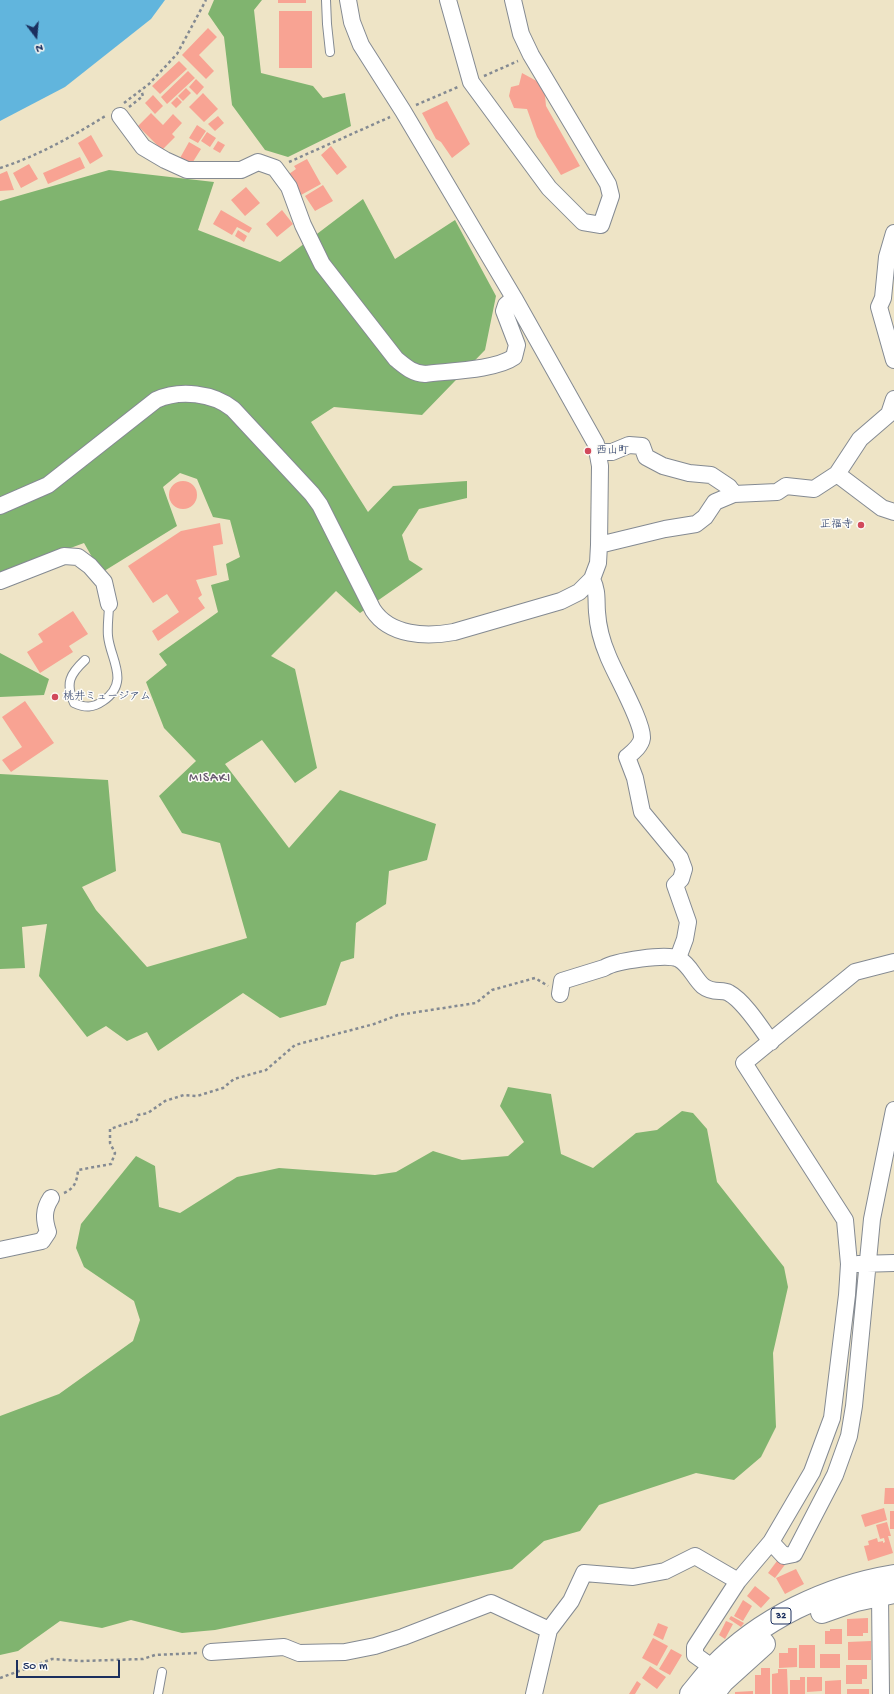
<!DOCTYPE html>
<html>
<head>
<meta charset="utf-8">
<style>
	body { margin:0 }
	#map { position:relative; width:894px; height:1694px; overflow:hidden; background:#eee4c6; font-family:"Gochi Hand",sans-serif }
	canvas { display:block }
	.north { position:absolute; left:16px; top:16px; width:40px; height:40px; -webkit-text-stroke:3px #fdfcf7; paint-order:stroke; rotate:164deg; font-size:11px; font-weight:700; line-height:16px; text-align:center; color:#1b2f5e }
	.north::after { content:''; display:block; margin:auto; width:14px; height:18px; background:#1b2f5e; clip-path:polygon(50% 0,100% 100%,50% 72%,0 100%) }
	.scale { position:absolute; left:16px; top:1660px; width:104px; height:18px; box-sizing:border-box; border:2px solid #1b2f5e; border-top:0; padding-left:5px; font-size:12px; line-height:14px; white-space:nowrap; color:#1b2f5e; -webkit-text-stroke:3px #fdfcf7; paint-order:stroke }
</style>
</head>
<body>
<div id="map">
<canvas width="894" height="1694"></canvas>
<div class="north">N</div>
<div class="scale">50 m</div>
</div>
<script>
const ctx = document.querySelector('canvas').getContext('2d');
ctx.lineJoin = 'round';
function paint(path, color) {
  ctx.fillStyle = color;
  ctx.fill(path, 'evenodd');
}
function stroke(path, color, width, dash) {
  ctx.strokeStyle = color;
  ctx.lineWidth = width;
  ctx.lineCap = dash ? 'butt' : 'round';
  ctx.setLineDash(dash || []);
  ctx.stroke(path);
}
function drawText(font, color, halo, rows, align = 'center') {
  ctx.font = font + ' "Gochi Hand","Klee One",sans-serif';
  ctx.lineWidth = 3;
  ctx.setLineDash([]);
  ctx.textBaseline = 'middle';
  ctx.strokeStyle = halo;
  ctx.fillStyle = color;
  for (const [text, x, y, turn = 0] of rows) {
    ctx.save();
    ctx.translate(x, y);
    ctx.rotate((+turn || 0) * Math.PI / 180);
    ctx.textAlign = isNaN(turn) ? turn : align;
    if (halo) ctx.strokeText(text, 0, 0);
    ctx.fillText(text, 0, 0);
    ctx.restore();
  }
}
paint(new Path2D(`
	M214,0H262L254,10L261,73L313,86L323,98L345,93L351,126L288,157L265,150L232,105L224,37L208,14Z
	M109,170L214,182L198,230L280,262L363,199L395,259L455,220L496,296L485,350L422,415L334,407L311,422L368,512L393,486L467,481V498L419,509L402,535L409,560L423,569L360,613L336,591L271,656L295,669L317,768L295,783L262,740L225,764L289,848L340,790L436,824L427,860L389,871L386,904L356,923L354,958L341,962L326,1005L280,1018L243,993L158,1051L147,1032L127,1041L106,1026L87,1037L39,976L47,924L22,927L25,968L0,969V774L108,780L116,871L82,887L96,910L147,967L247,938L220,843L182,833L159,796L196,761L164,728L146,682L167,665L159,654L218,612L211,585L229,580L226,564L240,557L230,520L213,517L197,479L180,473L163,487L177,526L101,573L84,543L0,574V201Z
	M0,653L49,679L44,695L0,697Z
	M508,1087L551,1094L561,1154L593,1168L636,1133L657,1130L682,1111L693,1113L707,1129L717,1182L784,1267L788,1287L773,1353L776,1427L761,1457L734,1480L696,1473L599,1505L580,1531L544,1541L512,1569L215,1630L182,1633L131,1620L102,1628L60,1621L18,1651L0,1655V1416L59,1394L133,1341L140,1320L134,1301L84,1267L76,1248L81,1224L136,1156L155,1166L159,1207L180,1213L237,1177L279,1168L375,1175L396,1172L433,1151L462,1160L508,1156L524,1142L500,1106Z`), '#80b46f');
paint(new Path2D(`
	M0,0H165L151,19L65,87L0,121Z`), '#61b5dd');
paint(new Path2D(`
	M278,0H306V3H278Z
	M279,11H312V68H279Z
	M208,28L217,37L199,55L214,71L206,79L182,55Z
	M179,61L187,69L160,94L152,86Z
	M188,71L195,78L167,104L161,97Z
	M522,73L544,85L546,106L580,166L561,175L537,137L527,109L514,108L509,96L511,87L519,85Z
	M196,79L204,87L197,95L189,87Z
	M186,88L191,93L183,101L178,96Z
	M203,93L218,109L204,122L189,107Z
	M153,95L163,106L155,114L145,103Z
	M177,97L182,102L176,108L171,103Z
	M447,101L470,144L452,158L441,142L436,139L422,113Z
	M151,113L163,125L173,114L182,123L172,134L175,137L162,150L138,126Z
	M218,116L224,123L215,131L208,124Z
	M197,125L206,131L198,143L189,138Z
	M207,132L216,138L210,147L201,141Z
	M91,135L103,156L90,164L78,143Z
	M218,141L225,145L220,153L213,149Z
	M189,142L201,149L191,165L180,158Z
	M331,146L347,167L337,175L321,155Z
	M80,157L85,168L48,184L43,173Z
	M307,159L321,184L301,195L289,174L296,169L294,166Z
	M29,164L38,179L21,188L13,173Z
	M7,171L14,190L0,191V174Z
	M323,185L333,201L315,211L305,196Z
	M246,187L260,203L245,216L231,200Z
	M221,210L252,228L249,233L237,227L232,235L213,224Z
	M282,210L293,224L277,237L266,224Z
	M238,230L247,236L244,242L235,236Z
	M169 495a14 14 0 1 1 28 0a14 14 0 1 1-28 0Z
	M220,523L223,544L213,546L217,575L196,580L202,595L198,598L205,608L158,641L152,631L179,612L167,594L153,603L128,566L181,531Z
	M73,611L88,634L69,646L73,652L40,673L27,652L43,642L38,634Z
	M25,701L54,743L11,772L2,760L22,747L2,717Z
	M885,1488H894V1504H884Z
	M884,1508L887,1520L865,1527L861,1515Z
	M890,1511H894V1529H890Z
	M887,1522L891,1536H888L893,1553L868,1561L864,1546L869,1545L868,1541L877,1538L878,1542L883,1541V1543L885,1542L884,1538L880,1539L876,1525Z
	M780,1557L787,1562L775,1578L768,1573Z
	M796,1569L804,1584L785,1594L776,1578Z
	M755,1586L770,1598L761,1608L747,1596Z
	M743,1600L752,1606L743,1621L734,1616Z
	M731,1616L744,1623L741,1627L729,1619Z
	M868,1618V1633H863V1636H847V1619Z
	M726,1621L733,1624L725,1639L719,1635Z
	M658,1623L668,1627L663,1640L653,1635Z
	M830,1629H842V1644H825V1631H830Z
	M653,1638L668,1646L657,1666L642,1658Z
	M871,1641V1660H848V1642Z
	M799,1645H815V1668H799Z
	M788,1648H797V1667L779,1668V1653H788Z
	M671,1649L682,1655L670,1675L659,1669Z
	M820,1654H840V1668H820Z
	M846,1665H867V1679H862V1684H846Z
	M650,1666L666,1677L657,1689L642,1678Z
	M761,1668H770V1694H755V1675H761Z
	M778,1669H787L788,1694H772V1674L778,1673Z
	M800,1677H805V1694H790V1680H800Z
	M807,1677H822V1691L807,1692Z
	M841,1680V1694H825V1681Z
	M637,1681L641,1684L635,1694H629Z
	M847,1689H869V1694H847Z
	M753,1691V1694H735V1692Z`), '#f8a393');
const service = new Path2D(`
	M326,0L327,24L330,52
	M85,660C70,674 65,683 74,703C85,708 93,708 103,701C131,682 110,659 108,636C107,626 109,614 109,604
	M158,1694L162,1672`);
const minor = new Path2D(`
	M448,0L471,82L549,188L583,222L601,225L611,196L608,184L531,55L521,34L513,0
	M120,116L143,147L165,160L187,170H241L258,162L275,168L289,187L303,225L322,264L396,359C406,367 412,373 425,374C448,371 496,370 514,357L517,345L504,311L506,305L514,298
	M894,233L887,257L883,298L879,307L894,360
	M598,452H612L629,445L642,446L646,457L663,466L689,473L711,475L729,487L734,494
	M837,474L882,508L894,512
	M0,506L48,485L156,400C180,389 213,393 233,409L312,494L320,505L373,610C390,636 426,637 454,632L561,601L579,592L592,579L598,563L599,545L600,466L596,444L514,298L403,111L361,45L352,22L348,0
	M599,545L665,529L696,524L705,517L715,502L734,494L777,492L786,486L814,489L837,474L860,439L889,414L894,399
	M592,579C598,592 596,599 597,612C598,628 602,642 608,656C615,674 643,722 642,738C641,746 633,752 627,757L635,778L642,812L680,858L684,869L681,879L675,885L688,922L685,939L678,958
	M0,581L64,556L78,557L90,566L104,582L109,604
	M560,994L562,981L604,968C615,961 667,953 679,959C690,965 694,978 703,986C713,994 722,989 729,993C744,1001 761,1028 771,1042
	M0,1250L42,1241L48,1232C44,1220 43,1210 51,1198
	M858,1264L894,1263
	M771,1542L784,1556L794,1554L835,1475L849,1436L854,1406L872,1219L894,1110
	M880,1594L881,1694
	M211,1652L284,1647L299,1653L345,1652L375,1646L403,1637L491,1603L549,1630
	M713,1668L695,1655V1647L738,1581L771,1542L812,1472L832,1418L847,1295L849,1264L845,1220L744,1063L855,972L894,962
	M534,1694L549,1630L571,1601L584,1573L633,1577L665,1571L695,1556L738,1581`);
const primary = new Path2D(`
	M822,1612L856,1600L894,1592
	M691,1694C698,1686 705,1676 713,1668C760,1619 827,1587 894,1576
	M713,1694L723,1681L764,1644`);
stroke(service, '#848a92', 10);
stroke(minor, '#848a92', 18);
stroke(primary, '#848a92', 24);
stroke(new Path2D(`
	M484,76L518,61
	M124,103L149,84L177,54L206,0
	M416,105L458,87
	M129,107L143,96L141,90
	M289,162L390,117
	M0,168C38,156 73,136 107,115
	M64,1193C75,1188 77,1181 78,1170L111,1164L115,1153L110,1143V1129L137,1120L138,1115L148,1113L165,1101L184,1095L197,1096L223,1088L234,1079L266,1070L295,1045L374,1024L398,1015L476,1003L492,990L535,978L548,986
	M0,1678L52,1659L81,1661L143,1659L155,1655L198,1653`), '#848a92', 2.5, [3, 3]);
stroke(service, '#fff', 8);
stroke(minor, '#fff', 16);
stroke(primary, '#fff', 22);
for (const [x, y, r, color] of [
	[588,451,4,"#d1495b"],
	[861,525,4,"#d1495b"],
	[55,697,4,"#d1495b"]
]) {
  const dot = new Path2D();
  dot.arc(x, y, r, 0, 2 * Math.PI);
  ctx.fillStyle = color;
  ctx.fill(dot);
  stroke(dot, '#fdfcf7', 1.5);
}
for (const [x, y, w] of [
	[781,1616,20]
]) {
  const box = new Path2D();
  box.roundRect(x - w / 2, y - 8, w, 16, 3);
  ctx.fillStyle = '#fdfcf7';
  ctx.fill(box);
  stroke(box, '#1b2f5e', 1);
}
drawText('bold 10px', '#1b2f5e', null, [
	["32",781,1616]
]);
drawText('11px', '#1b2f5e', '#fdfcf7', [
	["西山町",596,451],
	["正福寺",853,525,"right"],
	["桃井ミュージアム",63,697]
], 'left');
ctx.letterSpacing = '1px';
drawText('13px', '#685871', '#fdfcf7', [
	["MISAKI",210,779]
]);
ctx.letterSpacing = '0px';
</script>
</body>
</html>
